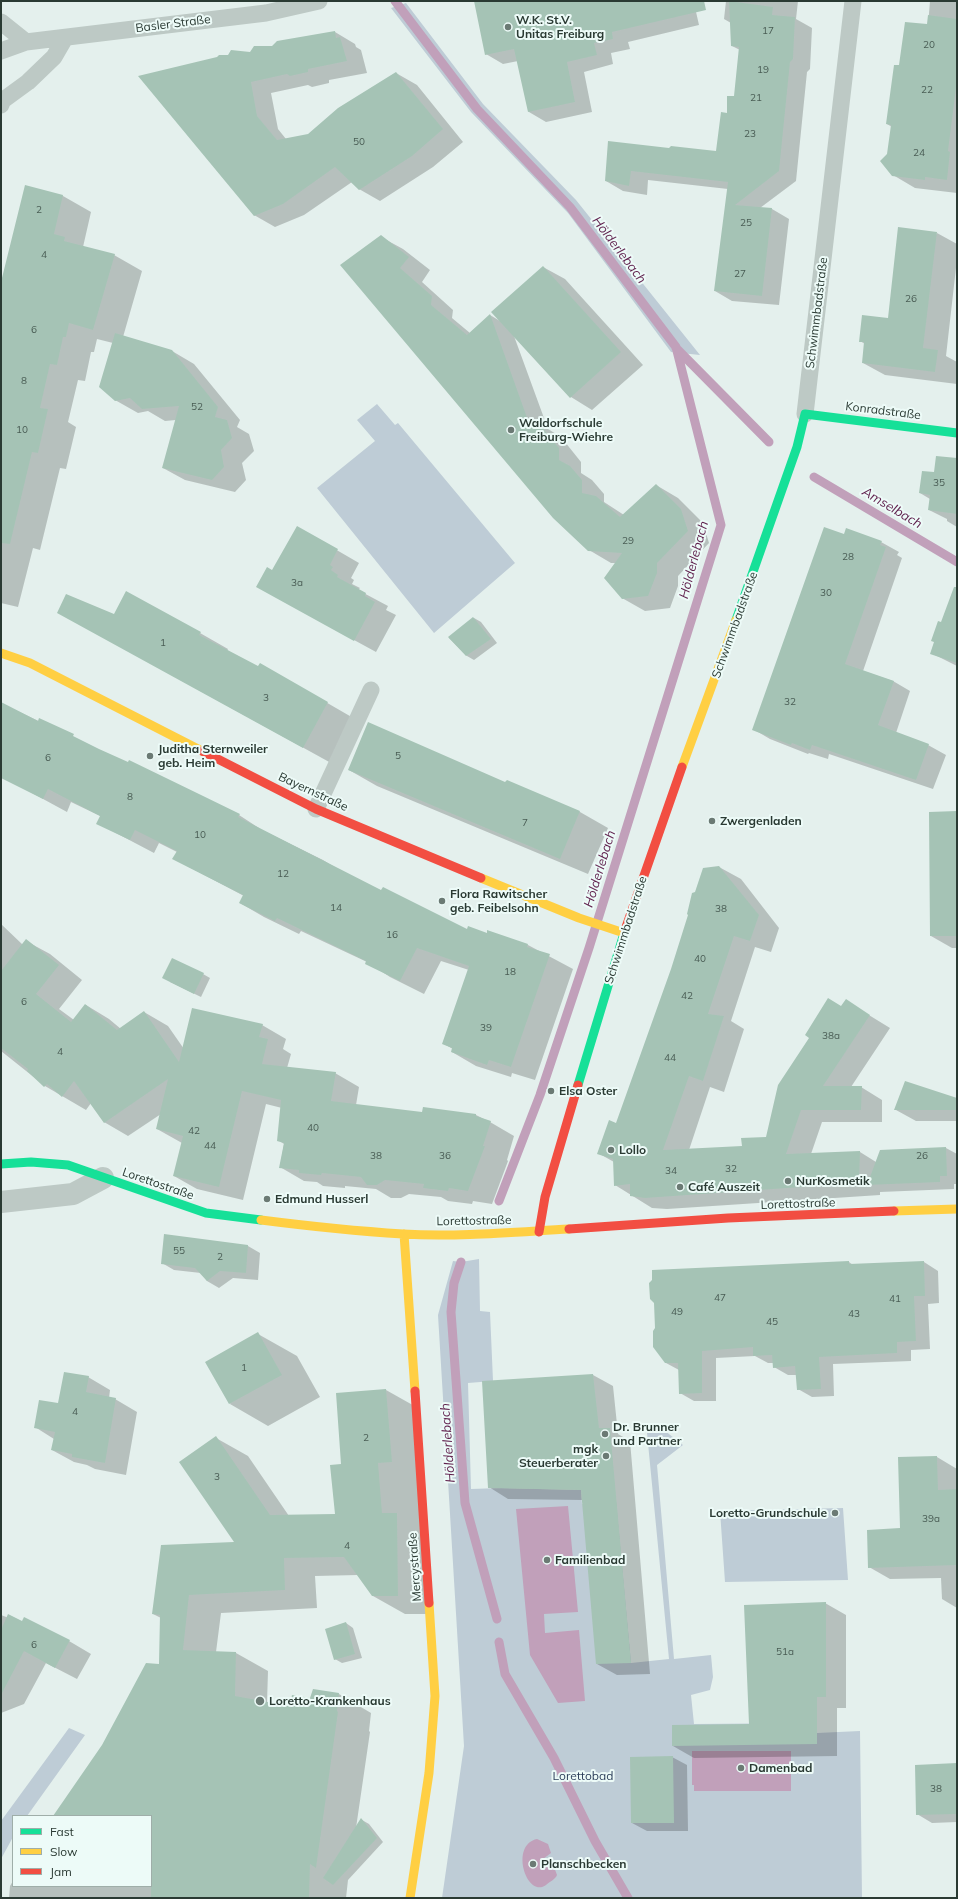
<!DOCTYPE html>
<html>
<head>
<meta charset="utf-8">
<style>
	body { margin:0 }
	#map { position:relative; width:958px; height:1899px; overflow:hidden; background:#e4f0ed; font-family:Mulish,sans-serif }
	canvas { display:block }
	.frame { position:absolute; inset:0; border:2px solid #2a3a33; pointer-events:none }
	.legend { position:absolute; left:12px; top:1815px; width:140px; height:72px; box-sizing:border-box; background:#edfbf8; border:1px solid #9faea9; margin:0; padding:5px 7px; list-style:none; font-size:12px; color:#2a3a33 }
	.legend li { display:flex; align-items:center; gap:8px; height:20px }
	.legend b { width:20px; border:1px solid #9faea9 }
</style>
</head>
<body>
<div id="map">
<canvas width="958" height="1899"></canvas>
<div class="frame"></div>
<ul class="legend">
<li><b style="height:5px;background:#16e098"></b>Fast</li>
<li><b style="height:5px;background:#ffcf43"></b>Slow</li>
<li><b style="height:5px;background:#f24e42"></b>Jam</li>
</ul>
</div>
<script>
const ctx = document.querySelector('canvas').getContext('2d');
ctx.lineJoin = 'round';
function paint(path, color) {
  ctx.fillStyle = color;
  ctx.fill(path, 'evenodd');
}
function stroke(path, color, width, dash) {
  ctx.strokeStyle = color;
  ctx.lineWidth = width;
  ctx.lineCap = dash ? 'butt' : 'round';
  ctx.setLineDash(dash || []);
  ctx.stroke(path);
}
function drawText(font, color, halo, rows, align = 'center') {
  ctx.font = font + ' Mulish,sans-serif';
  ctx.lineWidth = 4;
  ctx.setLineDash([]);
  ctx.textBaseline = 'middle';
  ctx.strokeStyle = halo;
  ctx.fillStyle = color;
  for (const [text, x, y, turn = 0] of rows) {
    ctx.save();
    ctx.translate(x, y);
    ctx.rotate((+turn || 0) * Math.PI / 180);
    ctx.textAlign = isNaN(turn) ? turn : align;
    if (halo) ctx.strokeText(text, 0, 0);
    ctx.fillText(text, 0, 0);
    ctx.restore();
  }
}
paint(new Path2D(`
	M406,3L483,104L576,200L700,355L671,352L568,213L471,112L391,8Z
	M377,404L395,425L398,423L515,563L434,633L317,488L375,441L357,420Z
	M479,1259L480,1311L490,1312L493,1381L468,1383L471,1489L501,1488L581,1490L582,1504L616,1502L631,1663L669,1659L647,1433L649,1429L660,1427L683,1445L657,1465L674,1659L711,1655L713,1677L710,1690L691,1695L694,1724L817,1723V1733L860,1731L862,1898H442L464,1746L438,1315L453,1261L461,1262Z
	M843,1508L848,1580L725,1582L720,1511Z
	M69,1728L85,1735L27,1816H13V1837L1,1859V1821Z`), '#beccd6');
paint(new Path2D(`
	M568,1506L578,1612L544,1614L545,1633L579,1630L585,1701L558,1703L530,1655L516,1509Z
	M692,1751H791V1791H694V1785H692Z
	M537,1839L548,1844L551,1853L543,1859L542,1864L554,1867L557,1875C555,1880 550,1881 546,1885C527,1899 509,1845 537,1839Z`), '#c1a0ba');
paint(new Path2D(`
	M537,1H702L694,3L699,25L628,42L630,49L611,53L613,64L584,72L592,112L546,122L529,112L518,61L503,64L486,54Z
	M726,1H798L796,19L812,28L810,69L807,72L796,181L760,208L772,209L789,219L779,305L732,301L715,291L728,189L648,180L647,195L623,191L606,181L670,149L717,152L728,114L735,97L740,50L732,46L731,23L724,19Z
	M930,1H957V193L915,188L893,175L888,155L892,127L887,124L900,66L928,26Z
	M335,32L355,44L356,47L361,50L367,73L329,80V83L312,87L308,85L271,93L278,129L286,139L308,135L396,73L417,85L463,142L433,167L380,201L359,189L352,182L304,215L275,227L254,215L250,53Z
	M26,186L63,196L91,212L83,247L114,255L142,271L123,337L172,351L194,364L240,420L237,427L249,434L254,451L242,463L246,480L235,492L185,480L163,468L176,420L165,421L148,411L138,413L115,400L113,343L97,339L94,352H91L85,381L78,380L68,422L76,427L66,469L60,468L40,550L33,548L18,607L1,603V286Z
	M937,233L957,244V259L946,356L957,362V384L885,375L863,363L865,344L860,341L889,319Z
	M381,237L403,249L430,270L422,282L453,310L452,318L470,333L490,315L500,321L543,267L565,279L643,365L592,410L571,397L514,336L548,429L561,437L581,462V473L592,480L604,494V502L624,515L656,485L678,498L703,523L709,543L678,576V586L670,608L645,611L622,598L616,563H611L589,550L342,265Z
	M957,459V527L947,521V519L929,510L930,499L920,493L934,473Z
	M297,527L359,563L351,578L354,580L352,584L360,588L358,590L388,606L386,610L396,615L376,652L279,599L273,572Z
	M844,535L881,542L899,552L897,555L902,558L863,671L893,681L910,691L896,733L928,745L946,755L933,789L829,754L828,759L809,753L808,754L770,739L753,729Z
	M114,615L200,633L228,649L227,651L258,668L260,664L355,719L331,763L86,628Z
	M957,615V666L931,653L941,623Z
	M474,618L481,622L497,643L474,660L467,656L449,638Z
	M1,703L128,764L129,761L239,815L262,830L323,860L346,874L467,931L487,934L488,932L528,945L573,969L535,1080L512,1073L511,1077L476,1066L452,1052L453,1049L444,1044L469,970L441,961L424,994L390,977L367,962L301,931L299,934L264,917L240,903L244,896L174,859L177,852L159,843L154,853L97,823L101,816L98,815L71,802L67,812L10,781L1,771Z
	M349,770L506,784L507,781L580,812L608,828L588,874L377,786Z
	M957,812V948H952L931,936Z
	M719,867L741,879L779,928L771,952L755,947L731,1021L744,1029L724,1092L710,1087L689,1150L743,1147L767,1138L846,1001L890,1028L851,1087H861L882,1100V1122H822L811,1154L860,1152L876,1162L946,1148L957,1154V1184H954V1189L880,1192V1195L667,1209L652,1208L615,1185L614,1162L598,1153L617,1125L672,969L696,893Z
	M1,924L23,945L26,941L50,954L82,980L59,1009L74,1020L86,1005L109,1019L121,1029L144,1012L168,1026L184,1049L262,1025L286,1039L283,1049L291,1054L287,1068L335,1073L359,1087L356,1105L423,1113L476,1115L490,1122L514,1136L507,1160L508,1161L492,1204L473,1201L472,1204L448,1201L441,1197L409,1194L401,1198H391L376,1189L345,1186V1188L323,1186L317,1182L304,1181L280,1167L284,1144L278,1140L282,1108L266,1104L243,1200L197,1189L174,1176L182,1143L157,1129L161,1114L128,1136L104,1122L91,1103L86,1110L45,1086L1,1051Z
	M203,974L210,978L201,997L170,982Z
	M957,1099V1121H916L896,1110Z
	M165,1235L248,1246L260,1253L258,1280L233,1278L219,1288L207,1281L201,1273L174,1270L162,1263Z
	M849,1262L853,1265L924,1262L938,1271L939,1303L928,1304L930,1349L911,1350V1361L833,1364L834,1396L812,1397L798,1389L797,1375H788L774,1367V1363H768L755,1356L716,1358V1401H694L680,1393L679,1370L666,1363Z
	M258,1334L297,1356L320,1397L268,1426L230,1404Z
	M593,1375L613,1386L618,1434L630,1441L650,1674L617,1675L597,1664L583,1500L508,1499L489,1487L483,1382Z
	M88,1377L110,1390L109,1398L115,1399L137,1412L126,1475L95,1469L87,1465L74,1462L52,1450L54,1439L35,1427Z
	M386,1390L418,1408L430,1614H405L373,1596L358,1575L315,1576L317,1608L221,1613L216,1652L236,1653L268,1671L267,1703L290,1707L311,1699L339,1694L371,1713L369,1731L370,1732L356,1828L362,1820L369,1824L383,1842L348,1880L346,1898H9L10,1886L13,1881V1886H151V1816H55L160,1665L161,1618L153,1614L236,1542L216,1438L248,1456L289,1516L336,1515L342,1465L337,1394Z
	M937,1457L957,1469V1608L942,1599L941,1578L890,1579L869,1567L901,1529Z
	M825,1603L846,1615V1708H837V1756L694,1758L673,1746L750,1725Z
	M1,1615L69,1641L91,1654L77,1679L46,1663L24,1704L1,1713Z
	M346,1623L353,1628L362,1658L342,1663L335,1659Z
	M672,1757L687,1765L688,1831H647L632,1823Z
	M957,1764V1822L932,1823L917,1814Z`), '#0003');
stroke(new Path2D(`
	M395,1L477,109L570,207L676,347L721,525L589,948L540,1095L499,1201
	M676,348L769,442
	M814,477L957,562
	M461,1262L454,1283L451,1312L465,1503L497,1619
	M499,1642L505,1674L554,1758L595,1841L628,1898`), '#c1a0ba', 9);
paint(new Path2D(`
	M474,1H704L706,10L612,32L613,39L594,43L597,55L567,62L575,102L528,112L514,49L485,55Z
	M729,1L773,7L772,15L795,17L793,59L790,62L779,171L735,205L772,208L762,296L714,291L728,182L631,171L629,186L605,181L608,141L669,148L671,146L716,151L721,112L727,113V96H734L739,47L731,46Z
	M928,15L957,19V80L948,151L950,152L947,180L925,177V180L892,176L880,161L887,154L891,125L886,124L894,65H899L905,22L927,24Z
	M335,31L336,38L340,37L347,61L308,69V72L290,76L287,74L251,82L257,116L277,140L308,134L338,108L396,72L443,129L412,156L359,190L335,167L283,204L254,216L138,76L217,57L219,55H228L231,50L250,52L254,46H272L277,41Z
	M25,185L63,195L54,234L65,237L64,241L115,254L93,330L69,323L66,337H63L57,365L50,364L40,408L48,409L38,453L32,452L10,544L1,543V282Z
	M898,227L937,232L923,348L938,350L935,372L862,363L864,342H859L862,315L888,318Z
	M381,235L409,257L400,268L432,296L431,305L467,335L490,314L530,426L539,424L559,448V460L570,466L582,480V493L596,496L620,517L656,484L681,509L688,531L657,563V573L648,596L622,599L604,578L622,553L588,551L553,518L340,265Z
	M543,266L621,352L570,398L491,312Z
	M115,333L172,350L218,407L215,417L227,420L232,438L221,450L224,467L212,480L162,468L179,406L142,409L130,398L115,401L99,387Z
	M936,456L957,458V514L928,510L930,495L919,493L922,471L934,472Z
	M297,526L338,549L330,565L333,567L331,570L338,575L337,577L366,593L365,596L375,602L354,641L256,587L267,567L272,570Z
	M824,527L844,534L846,528L882,541L880,545L886,547L845,664L894,681L878,725L929,744L916,780L812,745L810,750L792,743L791,745L752,730Z
	M954,587H957V663L930,654L934,642L931,641L938,621L941,622Z
	M126,591L201,632L199,635L258,666L260,663L328,702L303,748L57,613L66,594L114,614Z
	M473,617L491,639L466,656L448,637Z
	M1,702L38,721L39,718L74,734L73,736L99,749L128,762L129,760L199,794L240,814L238,817L381,890L383,887L467,929L468,926L487,933V930L528,944L527,947L550,954L511,1067L489,1060L487,1065L451,1052L452,1048L442,1044L469,966L417,948L400,981L365,964L366,961L277,918L275,921L239,903L243,895L172,859L177,851L135,830L130,840L96,824L100,816L48,789L43,799L1,778Z
	M368,722L505,782L507,780L580,811L560,859L348,770Z
	M957,811V936H930L929,812Z
	M719,866L759,915L750,941L734,936L708,1014L724,1016L703,1081L689,1076L663,1150L742,1146L741,1138L766,1137L778,1085L809,1038L805,1035L828,998L841,1006L846,999L870,1015L823,1086H862L861,1110H801L786,1154L860,1151L859,1183L645,1198L630,1196V1184L614,1186L613,1159L597,1154L609,1120L616,1123L671,969L688,915L687,914L692,893L695,892L703,868Z
	M26,939L59,965L36,994L71,1022L85,1004L117,1030L144,1011L179,1062L192,1008L263,1024L259,1037L268,1039L262,1064L336,1072L331,1101L422,1112L423,1107L476,1114V1116L491,1121L483,1146H485L468,1191L449,1188L448,1191L423,1188L424,1184L385,1180L377,1185H367L361,1177L322,1173L321,1175L299,1173V1170L279,1168L284,1143L277,1141L281,1100L242,1091L219,1187L173,1176L183,1136L156,1129L168,1079L104,1123L74,1081L62,1097L47,1084L44,1087L27,1071L28,1069L1,1048V971Z
	M172,958L204,973L194,994L162,978Z
	M905,1081L957,1098V1110H894Z
	M946,1147L947,1176H940V1182L867,1185L880,1150Z
	M164,1234L248,1245L246,1273L220,1271L207,1281L195,1268L161,1264Z
	M849,1261V1264L924,1261L925,1296H914L916,1341L897,1342V1353L819,1357L821,1389L797,1390L795,1366L773,1368L772,1355L753,1356V1347L702,1351V1393L679,1394L678,1363H665L653,1347V1331L655,1328L654,1303L650,1299L649,1283L652,1280V1270Z
	M258,1332L282,1375L229,1404L205,1362Z
	M64,1372L89,1376L86,1392L116,1398L105,1463L72,1457V1454L51,1450L55,1432L34,1428L39,1400L58,1403Z
	M593,1374L599,1428H610L631,1663L596,1664L581,1490L488,1488L482,1381Z
	M386,1389L392,1462L378,1463L382,1513H397L398,1596H372L344,1557L284,1558L285,1590L189,1595L183,1650L236,1652L235,1696L290,1706L292,1695L310,1698L313,1689L339,1693L337,1711L338,1712L316,1868L310,1864L309,1898H151V1816H53L102,1745L146,1663L159,1664L160,1615L152,1614L161,1545L234,1542L179,1462L216,1436L270,1515L335,1514L330,1465L341,1464L336,1393Z
	M937,1456L938,1490L957,1489V1565L868,1568L867,1530L900,1528L898,1457Z
	M826,1602V1697H817V1744L672,1746V1725L749,1724L744,1605Z
	M8,1614L22,1621L24,1617L70,1640L55,1668L24,1651L1,1695V1630Z
	M346,1622L355,1654L334,1660L325,1629Z
	M673,1756L674,1823H631L630,1757Z
	M957,1763V1814L916,1815L915,1765Z
	M361,1818L377,1838L333,1885L323,1878Z`), '#a5c3b5');
stroke(new Path2D(`
	M1,22L26,42
	M1,51L26,42L266,13L319,1
	M1,105L2,101L28,82L54,57L65,38
	M805,414L853,1
	M316,809L371,690`), '#bdc9c5', 17);
stroke(new Path2D(`
	M1,1202L73,1194L103,1178`), '#bdc9c5', 22);
stroke(new Path2D(`
	M736,620L797,447L805,414L957,433
	M578,1085L625,930
	M1,1164L31,1162L68,1165L206,1213L261,1220`), '#16e098', 9);
stroke(new Path2D(`
	M1,653L30,663L202,751
	M682,767L736,620
	M481,878L579,918L624,933
	M894,1211L957,1209
	M261,1220C308,1226 355,1231 403,1234C458,1237 514,1232 569,1229
	M404,1234L415,1391
	M410,1898L429,1773L435,1696L429,1603`), '#ffcf43', 9);
stroke(new Path2D(`
	M202,751L316,809L481,878
	M625,930L682,767
	M569,1229L728,1218L894,1211
	M539,1232L545,1197L578,1085
	M415,1391L429,1603`), '#f24e42', 9);
for (const [x, y, r, color] of [
	[508,27,4,"#6b7a74"],
	[511,430,4,"#6b7a74"],
	[150,756,4,"#6b7a74"],
	[712,821,4,"#6b7a74"],
	[442,901,4,"#6b7a74"],
	[551,1091,4,"#6b7a74"],
	[611,1150,4,"#6b7a74"],
	[788,1181,4,"#6b7a74"],
	[680,1187,4,"#6b7a74"],
	[267,1199,4,"#6b7a74"],
	[605,1434,4,"#6b7a74"],
	[606,1456,4,"#6b7a74"],
	[835,1513,4,"#6b7a74"],
	[547,1560,4,"#6b7a74"],
	[260,1701,5,"#6b7a74"],
	[741,1768,4,"#6b7a74"],
	[533,1864,4,"#6b7a74"]
]) {
  const dot = new Path2D();
  dot.arc(x, y, r, 0, 2 * Math.PI);
  ctx.fillStyle = color;
  ctx.fill(dot);
  stroke(dot, '#edfbf8', 1.5);
}
drawText('10px', '#495c54', null, [
	["17",768,31],
	["20",929,45],
	["19",763,70],
	["22",927,90],
	["21",756,98],
	["23",750,134],
	["50",359,142],
	["24",919,153],
	["2",39,210],
	["25",746,223],
	["4",44,255],
	["27",740,274],
	["26",911,299],
	["6",34,330],
	["8",24,381],
	["52",197,407],
	["10",22,430],
	["35",939,483],
	["29",628,541],
	["28",848,557],
	["3a",297,583],
	["30",826,593],
	["1",163,643],
	["3",266,698],
	["32",790,702],
	["5",398,756],
	["6",48,758],
	["8",130,797],
	["7",525,823],
	["10",200,835],
	["12",283,874],
	["14",336,908],
	["38",721,909],
	["16",392,935],
	["40",700,959],
	["18",510,972],
	["42",687,996],
	["6",24,1002],
	["39",486,1028],
	["38a",831,1036],
	["4",60,1052],
	["44",670,1058],
	["40",313,1128],
	["42",194,1131],
	["44",210,1146],
	["38",376,1156],
	["36",445,1156],
	["26",922,1156],
	["32",731,1169],
	["34",671,1171],
	["55",179,1251],
	["2",220,1257],
	["47",720,1298],
	["41",895,1299],
	["49",677,1312],
	["43",854,1314],
	["45",772,1322],
	["1",244,1368],
	["4",75,1412],
	["2",366,1438],
	["3",217,1477],
	["39a",931,1519],
	["4",347,1546],
	["6",34,1645],
	["51a",785,1652],
	["38",936,1789]
]);
drawText('bold 12px', '#2a3a33', '#edfbf8', [
	["W.K. St.V.",516,20],
	["Unitas Freiburg",516,34],
	["Waldorfschule",519,423],
	["Freiburg-Wiehre",519,437],
	["Juditha Sternweiler",158,749],
	["geb. Heim",158,763],
	["Zwergenladen",720,821],
	["Flora Rawitscher",450,894],
	["geb. Feibelsohn",450,908],
	["Elsa Oster",559,1091],
	["Lollo",619,1150],
	["NurKosmetik",796,1181],
	["Café Auszeit",688,1187],
	["Edmund Husserl",275,1199],
	["Dr. Brunner",613,1427],
	["und Partner",613,1441],
	["mgk",598,1449,"right"],
	["Steuerberater",598,1463,"right"],
	["Loretto-Grundschule",827,1513,"right"],
	["Familienbad",555,1560],
	["Loretto-Krankenhaus",269,1701],
	["Damenbad",749,1768],
	["Planschbecken",541,1864]
], 'left');
drawText('12px', '#2a3a33', '#edfbf8', [
	["Basler Straße",173,24,-7],
	["Schwimmbadstraße",817,313,-83],
	["Konradstraße",883,411,7],
	["Schwimmbadstraße",735,625,-70],
	["Bayernstraße",313,792,25],
	["Schwimmbadstraße",626,930,-72],
	["Lorettostraße",158,1184,19],
	["Lorettostraße",798,1204,-2],
	["Lorettostraße",474,1221,-1],
	["Mercystraße",415,1567,-94]
]);
drawText('12px', '#2d3f5a', '#edfbf8', [
	["Lorettobad",583,1776]
]);
drawText('italic 13px', '#5e1e4b', '#edfbf8', [
	["Hölderlebach",619,250,53],
	["Amselbach",892,508,31],
	["Hölderlebach",694,560,-75],
	["Hölderlebach",600,869,-73],
	["Hölderlebach",448,1443,-94]
]);
</script>
</body>
</html>
